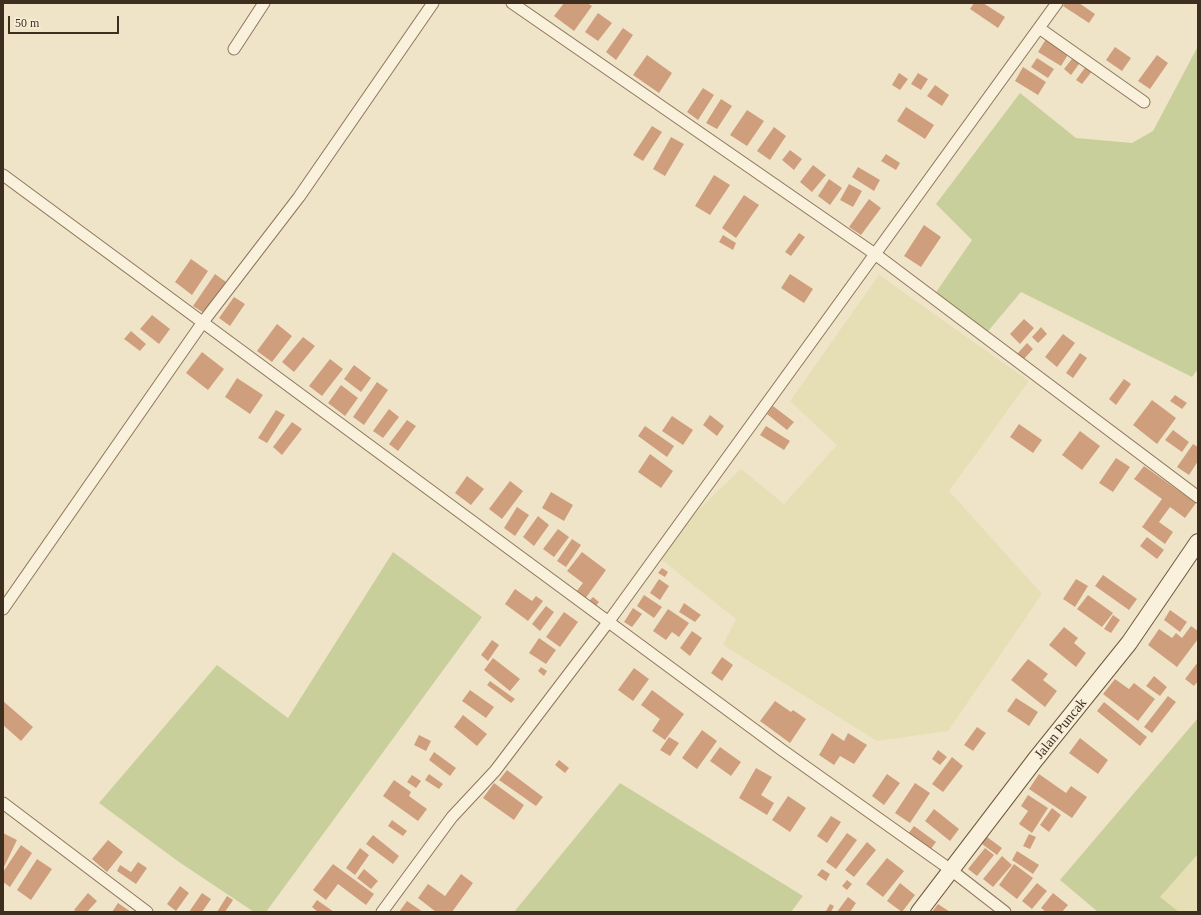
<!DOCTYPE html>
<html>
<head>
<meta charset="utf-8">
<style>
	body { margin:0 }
	#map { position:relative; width:1201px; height:915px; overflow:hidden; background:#f0e4c8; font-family:"Times New Roman",serif }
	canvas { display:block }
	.frame { position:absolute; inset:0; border:4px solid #3d2e20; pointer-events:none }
	.scale { position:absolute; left:8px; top:16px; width:111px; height:18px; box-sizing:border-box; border:2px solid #3d2e20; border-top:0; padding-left:5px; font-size:12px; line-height:14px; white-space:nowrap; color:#3d2e20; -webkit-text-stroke:3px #f7eed8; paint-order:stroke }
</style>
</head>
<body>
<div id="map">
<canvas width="1201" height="915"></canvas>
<div class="frame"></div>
<div class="scale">50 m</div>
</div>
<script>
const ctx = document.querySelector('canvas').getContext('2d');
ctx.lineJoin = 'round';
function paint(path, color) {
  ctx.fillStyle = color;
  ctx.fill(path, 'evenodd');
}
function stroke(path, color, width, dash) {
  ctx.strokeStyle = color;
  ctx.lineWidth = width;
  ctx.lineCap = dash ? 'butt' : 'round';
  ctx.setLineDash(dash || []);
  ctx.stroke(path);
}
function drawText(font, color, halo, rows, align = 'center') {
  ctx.font = font + ' "Times New Roman",serif';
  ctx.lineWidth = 3.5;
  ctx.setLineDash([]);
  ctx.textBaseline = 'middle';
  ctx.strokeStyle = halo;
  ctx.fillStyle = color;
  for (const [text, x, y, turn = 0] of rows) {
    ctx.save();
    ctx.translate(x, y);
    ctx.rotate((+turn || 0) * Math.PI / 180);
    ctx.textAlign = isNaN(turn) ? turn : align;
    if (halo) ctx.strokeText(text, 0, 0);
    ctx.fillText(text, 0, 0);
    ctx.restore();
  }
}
paint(new Path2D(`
	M879,275L1029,381L949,491L1042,594L948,731L877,741L723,645L736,619L653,553L741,469L784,504L837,445L790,401Z
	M1198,854V912H1179L1159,897Z`), '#e6deb5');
paint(new Path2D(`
	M1198,46V369L1192,377L1021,292L984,336L930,301L972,240L936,204L1020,93L1076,138L1132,143L1153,131Z
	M393,552L482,617L266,912H254L179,862L99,803L217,665L288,718Z
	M1198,718V854L1160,897L1179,912H1098L1060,880Z
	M620,783L803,896L791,912H514Z`), '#c9cf9b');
paint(new Path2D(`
	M564,3H587L592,6L574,31L554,16Z
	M974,3H983L1005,17L998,28L970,9Z
	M1065,3H1079L1095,14L1089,23L1063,6Z
	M598,13L612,23L598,41L585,32Z
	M623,28L633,35L616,60L606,52Z
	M1046,39L1069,53L1061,66L1038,52Z
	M1115,47L1131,58L1122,71L1106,60Z
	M647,55L672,73L659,93L633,75Z
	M1075,55L1082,60L1071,75L1064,69Z
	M1157,55L1168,63L1150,89L1138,81Z
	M1037,58L1054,69L1048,78L1031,67Z
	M1087,65L1093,70L1082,84L1076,80Z
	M1023,67L1046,82L1038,95L1015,81Z
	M899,73L908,79L900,90L892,85Z
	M918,73L928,79L921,90L911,84Z
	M935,85L949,95L942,106L927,96Z
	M703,88L714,95L698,120L687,112Z
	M721,99L732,106L717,129L706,123Z
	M906,107L934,125L925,139L897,121Z
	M747,110L764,121L747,146L730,135Z
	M652,126L662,132L643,161L633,155Z
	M774,127L786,136L770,160L757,151Z
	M671,137L684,144L665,176L653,169Z
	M790,150L802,159L794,170L782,160Z
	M886,154L900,163L896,170L881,161Z
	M813,165L826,175L812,192L800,182Z
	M858,167L880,180L874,191L852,177Z
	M714,175L730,185L710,215L695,206Z
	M829,179L842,188L830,205L818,196Z
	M849,184L862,191L853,207L840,200Z
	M744,195L759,205L736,238L722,228Z
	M869,199L881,208L861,235L849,227Z
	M924,225L941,237L921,267L904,256Z
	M799,233L805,237L791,256L785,252Z
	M723,235L736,243L733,250L719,242Z
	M191,259L208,271L192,295L175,282Z
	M215,274L226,282L204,313L193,306Z
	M790,274L813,289L804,303L781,288Z
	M234,297L245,304L230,326L219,318Z
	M152,315L170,329L159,344L140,329Z
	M1024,319L1034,328L1020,344L1010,334Z
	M277,324L292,336L272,362L257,351Z
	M1041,327L1047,334L1038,343L1032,337Z
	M131,331L146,344L140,351L124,339Z
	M1063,334L1075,343L1057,367L1045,357Z
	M303,337L315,346L294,372L282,362Z
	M1027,343L1033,349L1023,360L1017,354Z
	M202,352L224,369L208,390L186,373Z
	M1080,353L1087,358L1073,378L1066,373Z
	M330,359L343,369L322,396L309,386Z
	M354,365L371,378L361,392L344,379Z
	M237,378L263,395L250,414L225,397Z
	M1124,379L1131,384L1116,405L1109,399Z
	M377,382L388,390L364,425L353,417Z
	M341,385L358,398L345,416L328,403Z
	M1175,395L1187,403L1182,409L1170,401Z
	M1152,400L1176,418L1157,444L1133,425Z
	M773,406L794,422L787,430L767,414Z
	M389,409L399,417L383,438L373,431Z
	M276,410L285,415L267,443L258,438Z
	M710,415L724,426L717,436L703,425Z
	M672,416L693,430L683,445L662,431Z
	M407,420L416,426L398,451L389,444Z
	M292,422L302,429L282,455L273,447Z
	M1019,424L1042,440L1033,453L1010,437Z
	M645,426L674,446L667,457L638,436Z
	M766,426L790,441L784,450L760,435Z
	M1173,430L1189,442L1182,452L1165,440Z
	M1080,431L1100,446L1082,470L1062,455Z
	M1193,444L1198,447V461L1189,475L1177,467Z
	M650,454L673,471L661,488L638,472Z
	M1116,458L1130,467L1113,492L1099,483Z
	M1144,466L1196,503L1185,518L1170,507L1159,522L1173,532L1165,544L1142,527L1162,499L1134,479Z
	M467,476L484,489L471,505L455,493Z
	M510,481L523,491L502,519L489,509Z
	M551,492L573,505L564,521L542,508Z
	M517,507L529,515L515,536L504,528Z
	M538,516L549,525L534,546L523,537Z
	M558,529L569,537L554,557L543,549Z
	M1147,537L1164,550L1157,559L1140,546Z
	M572,539L581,545L566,567L557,561Z
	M582,552L606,570L585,599L576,592L583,583L567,571Z
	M662,568L668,572L665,577L658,573Z
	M1103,575L1137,599L1129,610L1095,586Z
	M659,579L669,586L660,600L650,593Z
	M1076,579L1088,586L1075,607L1063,599Z
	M515,589L532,601L536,596L543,601L528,621L505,604Z
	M644,595L662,607L654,618L637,606Z
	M1088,595L1113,613L1102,627L1077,609Z
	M593,597L599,602L595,607L588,602Z
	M684,603L701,615L695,622L679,612Z
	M546,606L554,612L540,631L532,624Z
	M633,608L642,614L632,627L624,622Z
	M668,609L689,623L679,637L672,632L666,640L653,631Z
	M1170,610L1187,622L1180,632L1164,620Z
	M564,612L578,622L560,647L546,637Z
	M1113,615L1120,620L1111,633L1104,629Z
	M1191,626L1198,631V639L1177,667L1148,645L1159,629L1172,638L1176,633L1182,638Z
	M1064,627L1078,638L1074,643L1086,653L1076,667L1049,645Z
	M692,631L702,638L690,656L680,648Z
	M539,638L556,650L546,664L529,653Z
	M492,640L499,645L488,661L481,655Z
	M722,657L733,665L722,681L711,673Z
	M493,658L520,679L510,691L484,670Z
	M1028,659L1048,674L1043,680L1057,691L1045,707L1011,680Z
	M1198,662V681L1194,686L1185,679Z
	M541,667L547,671L544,676L538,671Z
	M634,668L649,679L633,701L618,690Z
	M1154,676L1167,687L1160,696L1146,686Z
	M1115,679L1129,689L1134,683L1155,699L1138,721L1103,694Z
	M490,681L515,699L511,703L487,685Z
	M470,690L494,707L486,718L462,701Z
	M652,690L684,714L665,740L652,731L660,719L641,705Z
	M1168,696L1176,702L1152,733L1144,727Z
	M1016,698L1038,712L1029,726L1007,711Z
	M3,701L33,727L21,741L3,725Z
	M775,701L791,712L793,710L806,719L790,743L760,721Z
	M1104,702L1147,737L1140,746L1097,711Z
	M463,715L487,734L477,746L454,727Z
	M977,727L986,733L973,751L964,745Z
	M702,730L717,741L697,769L682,758Z
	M832,733L844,741L848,733L867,745L854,764L840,756L834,765L819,755Z
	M419,735L431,741L426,751L414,745Z
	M669,737L679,743L670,756L660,750Z
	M1080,738L1108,760L1098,774L1069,753Z
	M720,747L741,762L731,776L710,761Z
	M938,750L947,757L940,765L932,759Z
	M434,752L456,768L450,776L429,760Z
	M952,757L963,766L943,792L932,784Z
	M559,760L569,768L565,773L555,765Z
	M756,768L772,777L761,795L774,803L767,815L739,798Z
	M507,770L543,797L536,806L499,780Z
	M429,774L443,784L439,789L425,780Z
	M887,774L900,783L884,805L872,796Z
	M1039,774L1066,793L1071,786L1087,797L1072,818L1029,789Z
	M412,775L421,781L416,788L407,782Z
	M394,780L411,792L409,796L427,809L418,821L383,796Z
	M494,783L524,805L514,820L483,798Z
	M915,783L930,793L910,823L895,813Z
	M1028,795L1048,808L1032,833L1019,824L1028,811L1021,806Z
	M788,796L806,808L790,832L772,820Z
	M1052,808L1061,815L1049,832L1040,825Z
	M934,809L959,829L950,841L925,821Z
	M831,816L841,822L827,843L817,836Z
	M392,820L407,831L403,836L388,826Z
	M914,826L936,842L930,850L908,834Z
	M3,833L17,840L3,869Z
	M847,833L857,840L836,869L826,862Z
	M1029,834L1036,837L1030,849L1023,846Z
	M373,835L399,856L393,864L366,844Z
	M987,837L1002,848L997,855L982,844Z
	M108,840L123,852L107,872L92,859Z
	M867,842L876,850L854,877L845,870Z
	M21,845L32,853L10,887L3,882V872Z
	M360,848L369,855L355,875L346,868Z
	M985,848L994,855L977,876L968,869Z
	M1017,851L1039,865L1033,874L1012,860Z
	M1002,856L1012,865L993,887L983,879Z
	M887,858L904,871L883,897L866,884Z
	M37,859L52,869L31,900L17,890Z
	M138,862L147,868L136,884L117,871L120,865L131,872Z
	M333,864L374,894L366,905L338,884L326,900L313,890Z
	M1014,864L1033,878L1017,899L999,885Z
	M364,869L378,881L371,889L357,878Z
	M822,869L830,874L826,881L817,875Z
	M461,874L473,883L452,912H436L418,898L428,884L445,896Z
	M847,880L852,884L847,890L842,886Z
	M900,883L915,895L902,912L887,901Z
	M1037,883L1047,891L1032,909L1022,901Z
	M180,886L189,893L176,911L167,904Z
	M88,893L97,901L87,912H76L74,910Z
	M202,893L211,899L202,912H189Z
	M1053,893L1068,905L1062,912H1046L1041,908Z
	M227,896L233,900L225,912H217Z
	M848,897L856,903L850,912H837Z
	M317,900L334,912H318L312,907Z
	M407,901L423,912H399Z
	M118,903L131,912H112Z
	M830,904L834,906L831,912H827L826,911Z
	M938,904L950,912H932Z`), '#cf9f7d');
const street = new Path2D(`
	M512,3L875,254L1198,497
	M1039,28L1144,102
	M234,49L264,3
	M3,175L782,750L951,870L1005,912
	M3,609L203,322L299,197L433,3
	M3,803L147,912
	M382,912L452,817L495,771L609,621L1057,3`);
const secondary = new Path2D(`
	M919,912L1035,760L1129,643L1198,542`);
stroke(street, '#8d765c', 13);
stroke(secondary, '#6f573f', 18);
stroke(street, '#faf1dc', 11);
stroke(secondary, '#faf1dc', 16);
drawText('14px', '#3d2e20', '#f7eed8', [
	["Jalan Puncak",1061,729,-51]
]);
</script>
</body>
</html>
